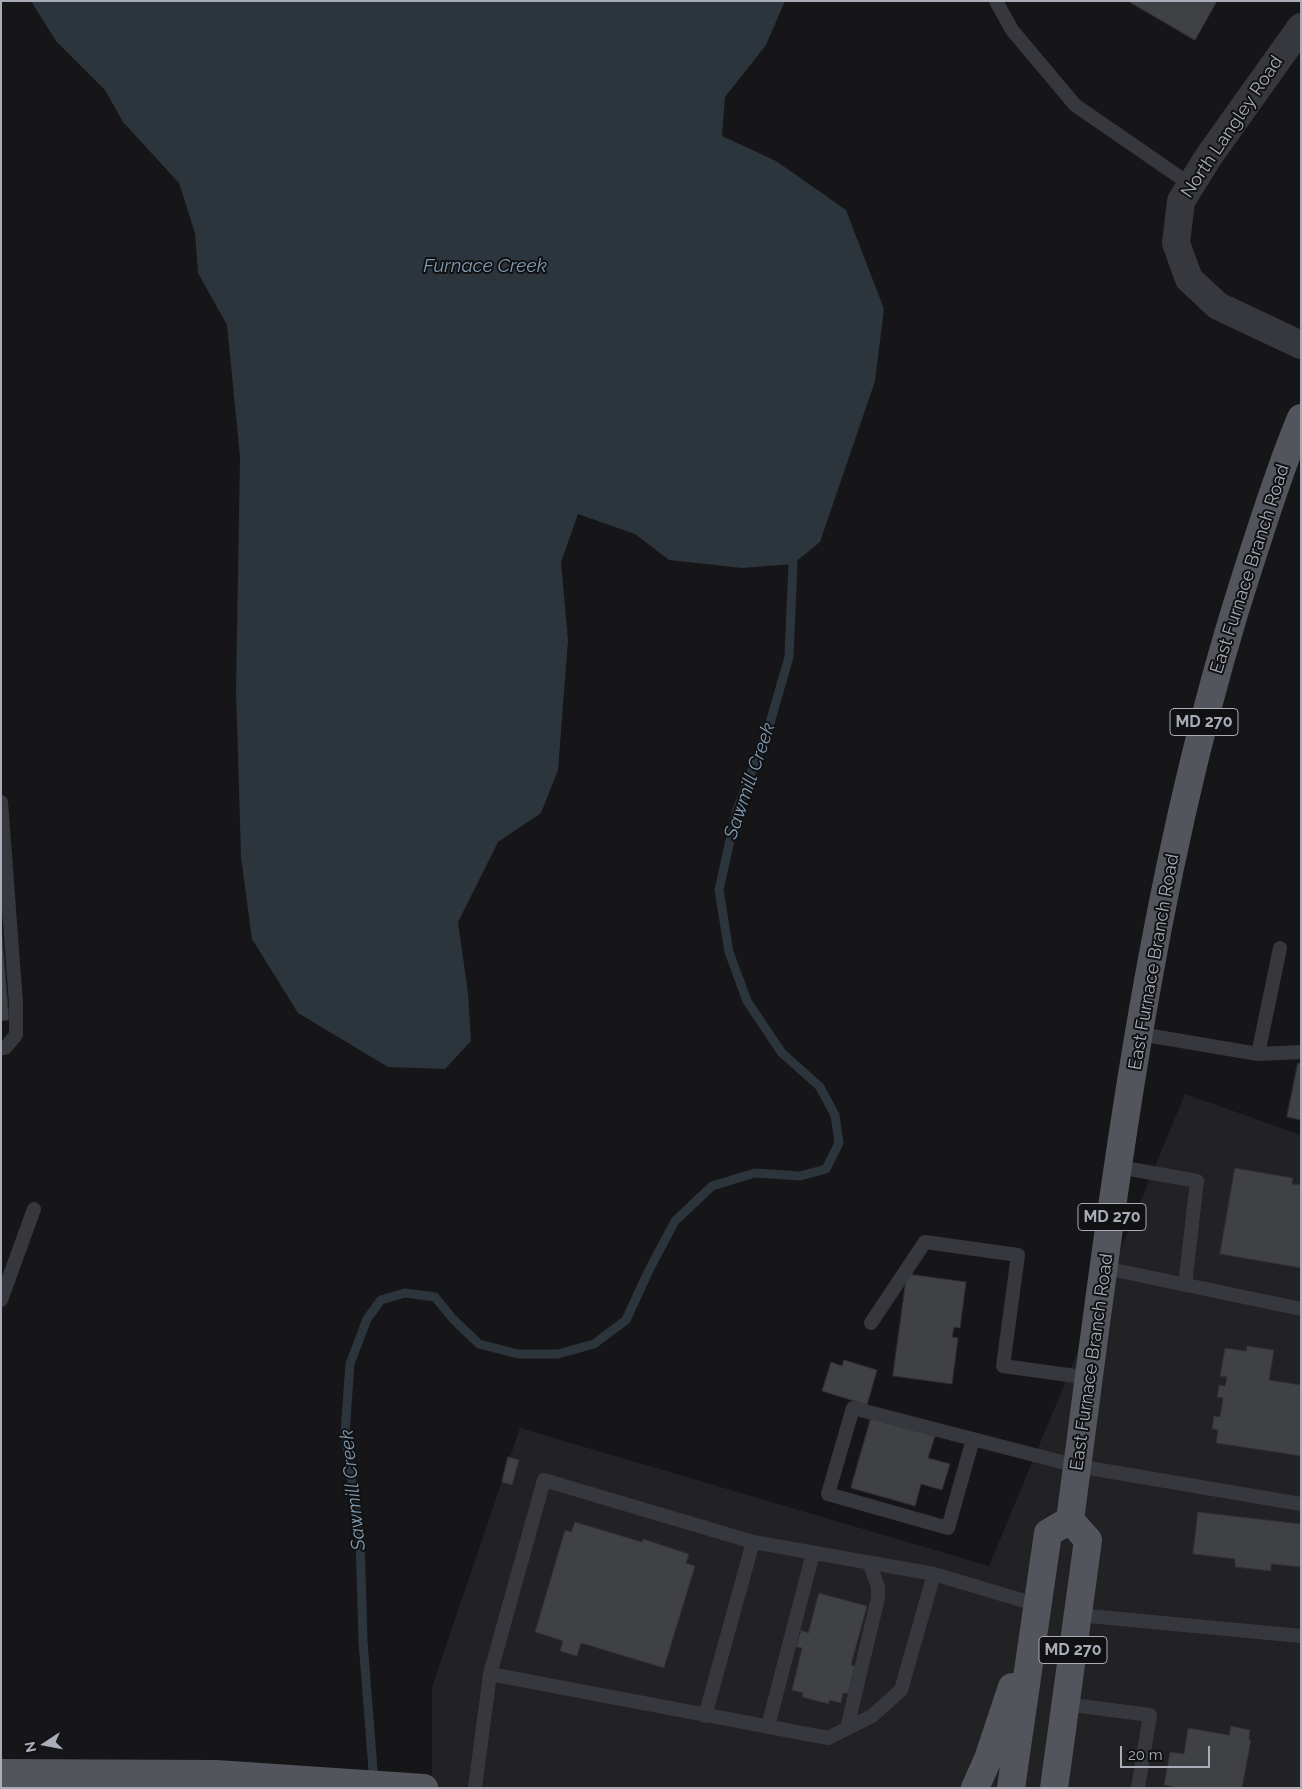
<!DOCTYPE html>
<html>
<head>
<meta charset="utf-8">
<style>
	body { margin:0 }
	#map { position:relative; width:1302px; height:1789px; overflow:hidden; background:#161618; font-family:Raleway,sans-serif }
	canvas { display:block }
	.frame { position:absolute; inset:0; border:2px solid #a8adb8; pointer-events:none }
	.north { position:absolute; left:20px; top:1719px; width:50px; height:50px; -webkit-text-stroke:4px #111113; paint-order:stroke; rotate:259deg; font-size:14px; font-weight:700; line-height:20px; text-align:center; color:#a8adb8 }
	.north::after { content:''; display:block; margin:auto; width:18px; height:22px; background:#a8adb8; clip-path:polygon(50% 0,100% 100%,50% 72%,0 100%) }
	.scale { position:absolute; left:1120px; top:1746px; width:90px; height:22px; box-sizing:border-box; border:2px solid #a8adb8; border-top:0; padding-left:6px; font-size:15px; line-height:18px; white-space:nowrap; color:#a8adb8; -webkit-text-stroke:4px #111113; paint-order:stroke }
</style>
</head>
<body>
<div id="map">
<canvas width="1302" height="1789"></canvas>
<div class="frame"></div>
<div class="north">N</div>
<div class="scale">20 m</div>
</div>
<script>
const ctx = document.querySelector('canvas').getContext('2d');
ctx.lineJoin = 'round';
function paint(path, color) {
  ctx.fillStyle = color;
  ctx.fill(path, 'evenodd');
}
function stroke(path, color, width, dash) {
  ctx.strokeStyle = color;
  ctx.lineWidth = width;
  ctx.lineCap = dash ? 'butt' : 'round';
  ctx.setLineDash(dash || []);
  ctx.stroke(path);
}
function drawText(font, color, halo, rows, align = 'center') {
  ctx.font = font + ' Raleway,sans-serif';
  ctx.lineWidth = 4;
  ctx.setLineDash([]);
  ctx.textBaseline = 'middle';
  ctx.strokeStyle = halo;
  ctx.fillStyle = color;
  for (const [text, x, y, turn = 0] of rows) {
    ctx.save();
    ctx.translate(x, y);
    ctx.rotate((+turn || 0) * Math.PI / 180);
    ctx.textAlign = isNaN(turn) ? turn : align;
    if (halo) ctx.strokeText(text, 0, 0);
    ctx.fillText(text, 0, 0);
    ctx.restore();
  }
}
paint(new Path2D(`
	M1185,1094L1301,1135V1788H432V1687L520,1428L989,1566Z`), '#222225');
paint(new Path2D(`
	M31,1H785L766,45L725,97L722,136L776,161L846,210L884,309L875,381L820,542L793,564L742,568L669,560L635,534L578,514L561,562L568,640L558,770L541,813L498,842L458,922L468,993L471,1041L445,1069L388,1067L298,1013L252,939L241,857L236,689L240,457L227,325L198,273L195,233L179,183L123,122L105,90L56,41Z`), '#2c353c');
stroke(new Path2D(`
	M374,1783L363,1641L360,1540L345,1432L350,1364L367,1319L381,1300L405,1293L435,1297L453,1319L479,1344L518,1354H558L594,1344L626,1320L649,1270L675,1221L712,1186L755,1173L800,1176L826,1169L839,1143L835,1115L820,1087L782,1053L747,1001L729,952L719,890L736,813L770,723L789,657L793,564`), '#2c353c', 9);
const building = new Path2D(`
	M1128,1H1217L1195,40Z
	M1,922L9,1020L1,1021Z
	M1298,1063L1301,1064V1120L1287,1117Z
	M1235,1168L1293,1178L1292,1184L1301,1185V1268L1220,1254Z
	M907,1274L966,1282L960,1328L954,1327L952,1337L958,1338L952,1384L893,1376Z
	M1247,1346L1274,1350L1269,1380L1301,1385V1456L1216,1443L1218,1430L1212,1429L1214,1416L1220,1417L1223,1398L1217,1397L1219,1385L1225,1386L1227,1377L1220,1376L1225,1348L1246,1351Z
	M844,1360L877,1370L867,1405L822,1391L831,1362L842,1366Z
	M871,1418L935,1436L928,1458L950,1464L942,1490L921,1484L915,1506L851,1488Z
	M508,1457L519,1460L512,1485L502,1482Z
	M1198,1512L1301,1524V1567L1271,1564V1571L1235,1567V1559L1193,1554Z
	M575,1522L642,1542L643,1539L689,1554L686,1563L695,1566L664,1668L581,1643L577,1656L560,1651L563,1641L535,1632L565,1530L571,1532Z
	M819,1593L867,1606L851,1665L855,1666L848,1694L843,1693L841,1703L829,1700V1704L802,1697L803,1693L792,1690L802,1648L796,1647L801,1630L808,1633Z
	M1231,1726L1250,1730L1249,1739L1251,1740L1242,1788H1178L1164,1785L1170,1752L1184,1754L1188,1728L1229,1735Z`);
paint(building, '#404145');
stroke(building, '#303034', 1);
stroke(new Path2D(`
	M996,1L1012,30L1075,105L1191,185
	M1,802L16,1003V1035L5,1048H1
	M1140,1034L1258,1054L1301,1052
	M1258,1054L1280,948
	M1119,1167L1197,1181L1185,1285
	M1105,1268L1301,1309
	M1,1300L34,1209
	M871,1323L925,1242L1018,1255L1003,1366L1090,1378
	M973,1439L948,1528L828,1494L853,1408L1077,1466L1301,1504
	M1078,1615L1301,1636
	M490,1674L544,1480L753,1542
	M1065,1704L1150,1715L1138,1788
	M705,1716L753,1542L934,1574
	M768,1726L813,1553
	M847,1728L878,1598V1587L869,1562
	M475,1788L490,1674L828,1738L872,1716L901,1690L934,1574L1038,1605`), '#37383d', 14);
stroke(new Path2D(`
	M1301,27L1209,156L1181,201L1176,243L1189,279L1218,306L1301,345`), '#37383d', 28);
stroke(new Path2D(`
	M1070,1520C1113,1199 1149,872 1250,563C1266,514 1281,465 1301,418
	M1,1773L216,1774L424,1788
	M975,1788L988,1759L1012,1687
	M1011,1788L1048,1533L1070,1520
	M1054,1788L1088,1540L1070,1520`), '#53555c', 28);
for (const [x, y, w] of [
	[1204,722,68],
	[1112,1217,68],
	[1073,1650,68]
]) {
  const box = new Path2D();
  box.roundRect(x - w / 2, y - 13.5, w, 27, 4);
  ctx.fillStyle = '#111113';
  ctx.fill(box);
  stroke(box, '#a8adb8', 1);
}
drawText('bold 16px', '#a8adb8', null, [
	["MD 270",1204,722],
	["MD 270",1112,1217],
	["MD 270",1073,1650]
]);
drawText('18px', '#a8adb8', '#111113', [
	["North Langley Road",1232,127,-56],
	["East Furnace Branch Road",1250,569,-72],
	["East Furnace Branch Road",1154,962,-80],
	["East Furnace Branch Road",1092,1362,-82]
]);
drawText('italic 19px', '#7f9bb3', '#111113', [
	["Furnace Creek",485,266],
	["Sawmill Creek",750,781,-71],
	["Sawmill Creek",353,1490,-96]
]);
</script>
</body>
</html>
